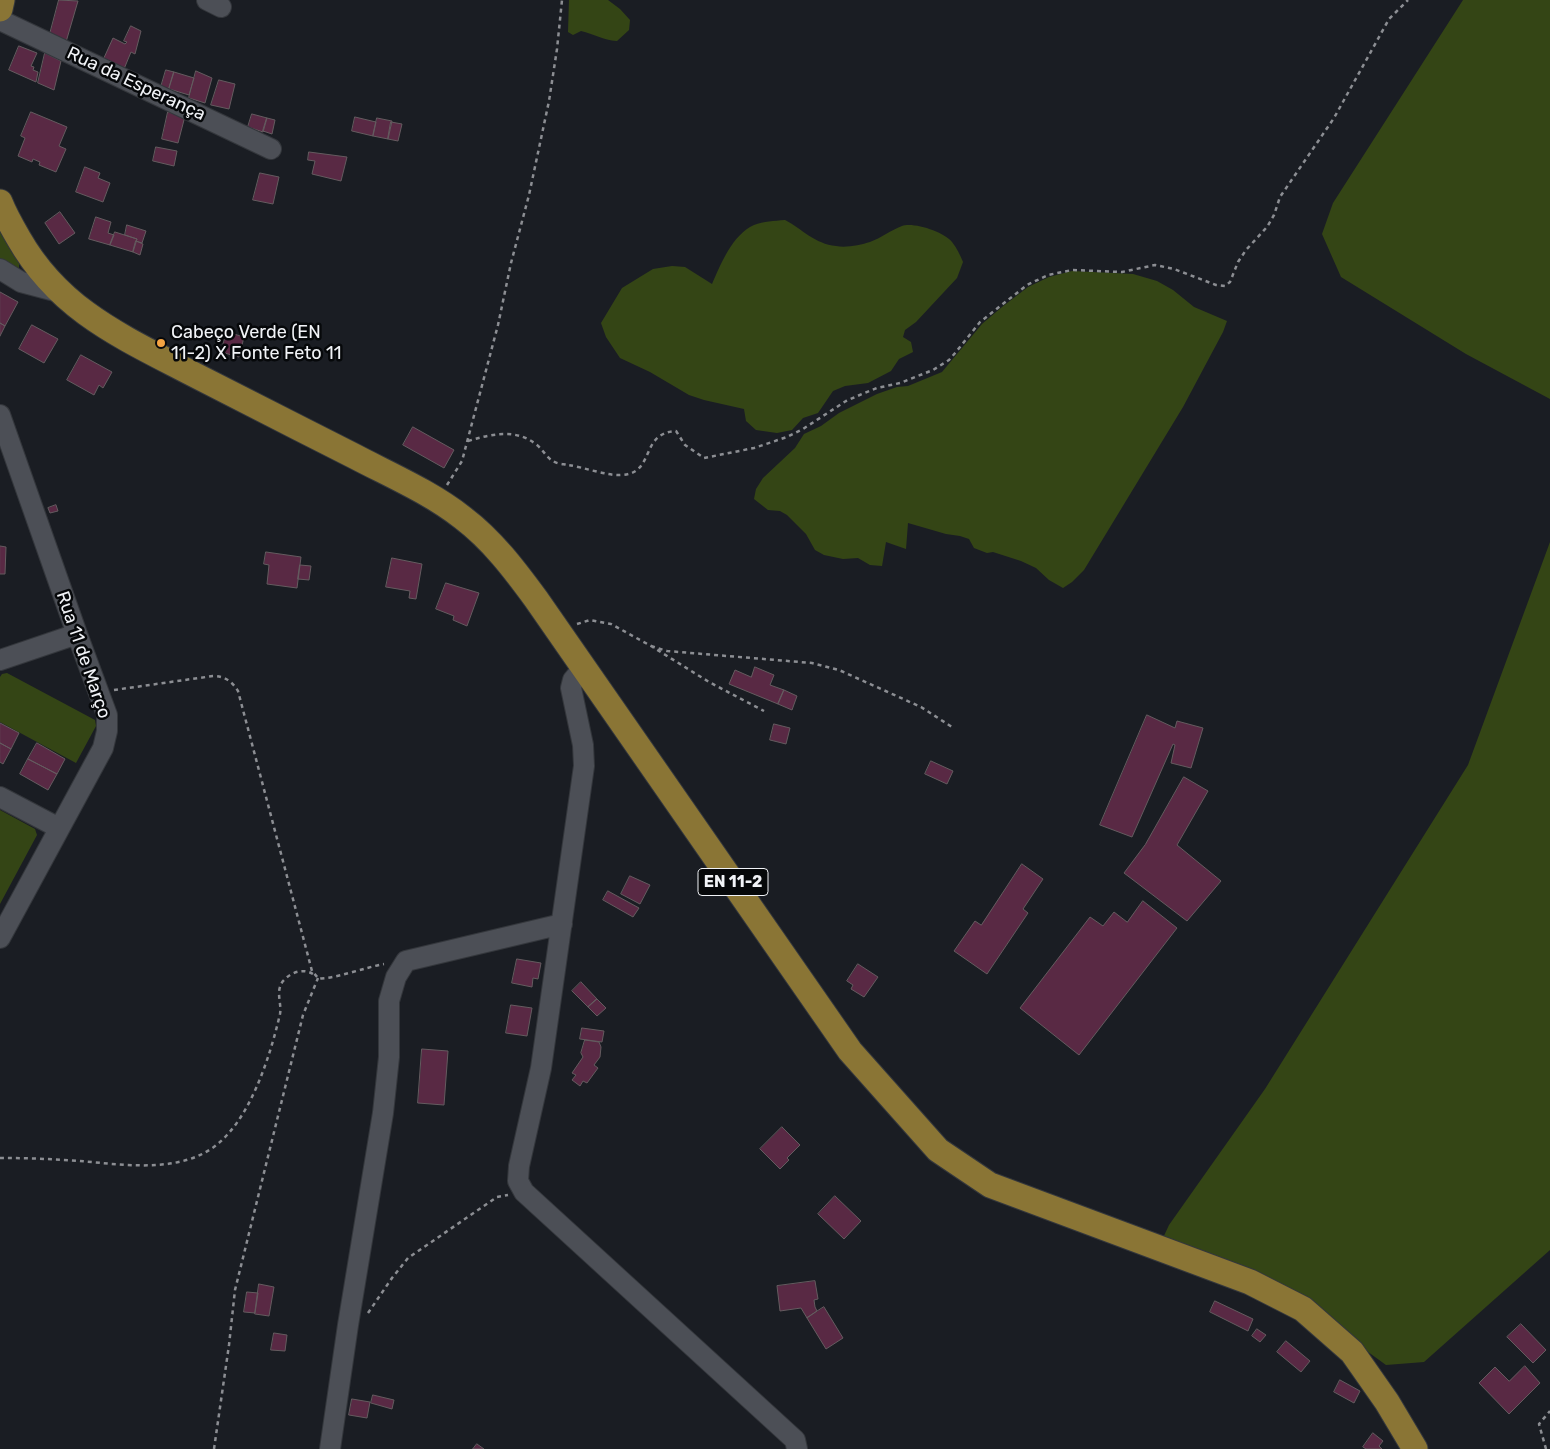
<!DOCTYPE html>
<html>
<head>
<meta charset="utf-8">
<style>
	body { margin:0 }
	canvas { display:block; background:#1a1d23 }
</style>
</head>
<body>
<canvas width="1550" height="1449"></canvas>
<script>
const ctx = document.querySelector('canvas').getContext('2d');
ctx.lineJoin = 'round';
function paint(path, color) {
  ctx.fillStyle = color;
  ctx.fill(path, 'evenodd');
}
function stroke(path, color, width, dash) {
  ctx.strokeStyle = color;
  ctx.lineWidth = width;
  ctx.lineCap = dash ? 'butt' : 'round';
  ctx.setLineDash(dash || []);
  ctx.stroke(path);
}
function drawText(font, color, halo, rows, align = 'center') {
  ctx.font = font + ' Rubik,sans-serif';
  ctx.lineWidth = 5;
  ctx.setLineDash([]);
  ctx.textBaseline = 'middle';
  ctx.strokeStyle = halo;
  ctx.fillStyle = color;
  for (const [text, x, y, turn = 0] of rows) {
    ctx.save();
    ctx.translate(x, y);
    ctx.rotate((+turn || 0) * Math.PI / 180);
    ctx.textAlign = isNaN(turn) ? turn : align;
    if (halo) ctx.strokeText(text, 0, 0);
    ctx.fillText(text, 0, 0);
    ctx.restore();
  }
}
paint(new Path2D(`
	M569,0H608L620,9L630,20L629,30L617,41C603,40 594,34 581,31L573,35L568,32Z
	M1463,0H1550V399L1466,354L1341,277L1322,234L1333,203Z
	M785,220C802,229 815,244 836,246C846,248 861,245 870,242C881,238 891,230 902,226C914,222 944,232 952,242C957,248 960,255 963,262L957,278L916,322L905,330L903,337L911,342L913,352L899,359L891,371L868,383L845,386L833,391L818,413L803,418L792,430L777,433L756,430L746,421L744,409L704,400L689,395L650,372L620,358L606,337L601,323L622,288L653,269L672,266L685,267L712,284C721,264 732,235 754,225C764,221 774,221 785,220Z
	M0,231L19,263V269H15L0,260Z
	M1072,271L1133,274L1157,281L1173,290L1194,307L1227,321L1223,332L1183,407L1084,570L1072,582L1063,588L1049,580L1036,568L1021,561L993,552L987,553L974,548L969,539L960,536L946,534L908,523L906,549L886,542L882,566L870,565L858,558L843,559L824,555L815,550L806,534L787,515L780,511L768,510L754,499L756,489L763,478L795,448L804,434L821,426L839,413L877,394L897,387L908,386L942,372L982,324L1002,307L1028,287L1049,277Z
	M1550,542V1250L1424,1362L1386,1365L1353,1341L1163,1238L1169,1225L1265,1089L1468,765Z
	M7,673L95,720L96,726L76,763L0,722V677L2,674Z
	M0,810L35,829L37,835L0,904Z`), '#344515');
const building = new Path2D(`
	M59,0L78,1L66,42L50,34Z
	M131,26L141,31L135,54L131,52L124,69L103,60L113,38L125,44L127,42L124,41Z
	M19,46L37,53L31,66L34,67L33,70L38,72L36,82L9,70Z
	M45,53L61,61L54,90L38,83Z
	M166,70L174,72L168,91L161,87Z
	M196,71L212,78L205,103L189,98Z
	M174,72L194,78L189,95L169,89Z
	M219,80L235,84L229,109L211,105Z
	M31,112L67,127L59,146L66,149L56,172L39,165L40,162L33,159L32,162L18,156L25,138L21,136Z
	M168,112L185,116L178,143L162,139Z
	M252,114L267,118L263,132L248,127Z
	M355,117L376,122L373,136L352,131Z
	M267,118L275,120L272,134L263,131Z
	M377,118L392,121L388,139L373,136Z
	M391,122L402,124L398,141L388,139Z
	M156,147L177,151L174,166L153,161Z
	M309,152L347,157L341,181L312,174L315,161L308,160Z
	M85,167L100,173L98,178L110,183L103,202L76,192Z
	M260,173L279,177L273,204L253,200Z
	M60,212L75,233L59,244L45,223Z
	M96,217L111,222L108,233L114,235L110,245L89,239Z
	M127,225L146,231L142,243L136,241L137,239L125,235Z
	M115,232L137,239L133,252L110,245Z
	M136,241L143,244L140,255L133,252Z
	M0,292L18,302L5,326L0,323Z
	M0,323L5,326L0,336Z
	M32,325L58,339L44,363L19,349Z
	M227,332L244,337L239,357L221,352Z
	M81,355L112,372L103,388L99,385L94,395L67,380Z
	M413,427L454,450L444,468L403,445Z
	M56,505L58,511L50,513L48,508Z
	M0,546L6,547L5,574H0Z
	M266,552L301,557L297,588L267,584L269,565L264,564Z
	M392,558L422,564L416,599L409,598L410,591L386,587Z
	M300,565L311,566L309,580L298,579Z
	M446,583L479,593L467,626L453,620L454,616L436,609Z
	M755,667L774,675L770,685L784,690L778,704L729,684L735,670L751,677Z
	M784,690L797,696L792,710L778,704Z
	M1147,715L1175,728L1177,721L1203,728L1191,768L1171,763L1175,745L1173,744L1132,837L1100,825Z
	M0,723L19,733L11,749L0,743Z
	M774,724L790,728L786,744L770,740Z
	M0,743L11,749L3,764L0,762Z
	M37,743L65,759L57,774L28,759Z
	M28,759L57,774L48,790L20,774Z
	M931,761L953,771L947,784L925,774Z
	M1184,777L1208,791L1177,845L1221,881L1187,921L1124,873L1145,845Z
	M1022,864L1043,879L1023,909L1028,913L987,974L954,951L975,921L981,925Z
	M630,876L650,885L640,904L621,894Z
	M608,891L639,908L633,917L603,900Z
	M1143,901L1177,928L1079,1055L1020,1008L1090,917L1103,926L1114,912L1127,922Z
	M517,959L541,963L538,979L533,978L532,987L512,983Z
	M858,964L878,977L864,997L851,989L853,985L847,981Z
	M581,982L597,999L588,1007L572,991Z
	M597,999L606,1008L597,1016L588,1007Z
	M511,1005L532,1008L527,1036L506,1033Z
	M582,1028L604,1031L602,1042L580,1039Z
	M585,1040L599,1042L601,1047L600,1057L594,1065L598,1068L587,1083L583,1081L580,1086L572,1080L576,1075L572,1073L583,1057L581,1053Z
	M422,1049L448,1051L444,1105L418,1103Z
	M782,1127L800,1145L787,1158L789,1160L780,1169L760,1149Z
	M835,1196L861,1221L844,1239L818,1214Z
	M815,1281L818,1299L814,1300L815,1307L817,1311L807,1318L801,1308L780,1311L777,1286Z
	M259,1284L274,1287L269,1316L255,1314Z
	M247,1292L258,1293L255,1313L244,1312Z
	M1215,1301L1253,1319L1248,1331L1210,1312Z
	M824,1307L843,1338L826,1349L807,1318Z
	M1521,1324L1546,1350L1533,1363L1507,1337Z
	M1257,1329L1266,1335L1260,1342L1252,1336Z
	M274,1333L287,1335L285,1351L271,1350Z
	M1286,1341L1310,1361L1301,1372L1277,1352Z
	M1525,1366L1540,1383L1509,1414L1479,1383L1495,1367L1509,1381Z
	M1340,1380L1360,1391L1354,1403L1334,1392Z
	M373,1395L394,1400L392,1409L371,1403Z
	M352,1399L370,1402L367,1418L349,1415Z
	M1373,1433L1383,1441L1379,1446L1382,1449H1366L1363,1447Z
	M477,1444L484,1449H473Z`);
paint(building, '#592944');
stroke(building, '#645b5f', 1);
const minor = new Path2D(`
	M207,0L221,7
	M0,20L271,149
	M0,269L21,282L59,292
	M0,415L77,634L107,715V731L103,748L0,938
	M0,660L77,634
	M583,668L573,680L571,688L583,745L584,766L541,1068L519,1166L518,1181L524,1192L795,1440L797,1449
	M0,797L59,828
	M330,1449L348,1325L383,1113L389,1057V1001L396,977L406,961L562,924`);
const major = new Path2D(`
	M0,9L2,0
	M0,202C5,215 12,227 19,239C59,309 120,336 189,372C243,400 299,428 354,456C390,475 430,492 463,518C492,540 514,569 536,599L850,1051L938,1150L990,1185L1250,1282L1303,1309L1352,1352L1387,1402L1415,1449`);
stroke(minor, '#34373c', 22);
stroke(major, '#34373c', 27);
stroke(new Path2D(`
	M468,441C492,434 516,428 537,445C543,450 547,458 553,461C557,464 564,464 568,465C583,467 607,476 621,475C656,474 639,433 676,431L685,445L704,458L754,448L787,437L803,429L846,401L862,394L877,388L900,383L933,370L949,360L956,352L980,322L1027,285L1048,275L1072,270L1122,272L1155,265L1174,269L1216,285L1225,286L1230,282L1238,262L1246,250L1267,227L1274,215L1280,197L1334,118L1389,19L1408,0
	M447,485L462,461L498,325L511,263L529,195L549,101L557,49L562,0
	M577,624L590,620L611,624L651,646L709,682L764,711
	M651,646L667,651L812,663L839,670L921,707L952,727
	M114,690L213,676C224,676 232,681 238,691L312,971L318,978C328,981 370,966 384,964
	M0,1158C26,1158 53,1159 80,1161C128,1165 191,1176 227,1135C254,1106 271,1053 280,1014C282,1003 275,992 283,981C291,972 303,968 313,974
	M368,1313L392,1278L408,1258L497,1197L508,1195
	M214,1449L229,1345L235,1290L303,1015L318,978
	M1546,1449L1539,1424L1550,1411`), '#8c8e93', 2.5, [4, 4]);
stroke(minor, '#4c4f56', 20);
stroke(major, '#8a7535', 25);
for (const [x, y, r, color] of [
	[161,343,5,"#f4a443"]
]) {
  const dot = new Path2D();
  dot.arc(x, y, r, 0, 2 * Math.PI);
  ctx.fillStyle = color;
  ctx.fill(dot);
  stroke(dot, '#06080a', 2);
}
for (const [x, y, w] of [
	[733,882,70]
]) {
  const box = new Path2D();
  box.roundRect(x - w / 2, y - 13.5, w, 27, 4);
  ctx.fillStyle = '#06080a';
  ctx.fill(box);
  stroke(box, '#f1f3f7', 1);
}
drawText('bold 16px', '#f1f3f7', null, [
	["EN 11-2",733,882]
]);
drawText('18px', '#f1f3f7', '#06080a', [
	["Rua da Esperança",136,84,25],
	["Rua 11 de Março",83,655,71]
]);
drawText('18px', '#f1f3f7', '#06080a', [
	["Cabeço Verde (EN",171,333],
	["11-2) X Fonte Feto 11",171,354]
], 'left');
</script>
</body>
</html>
